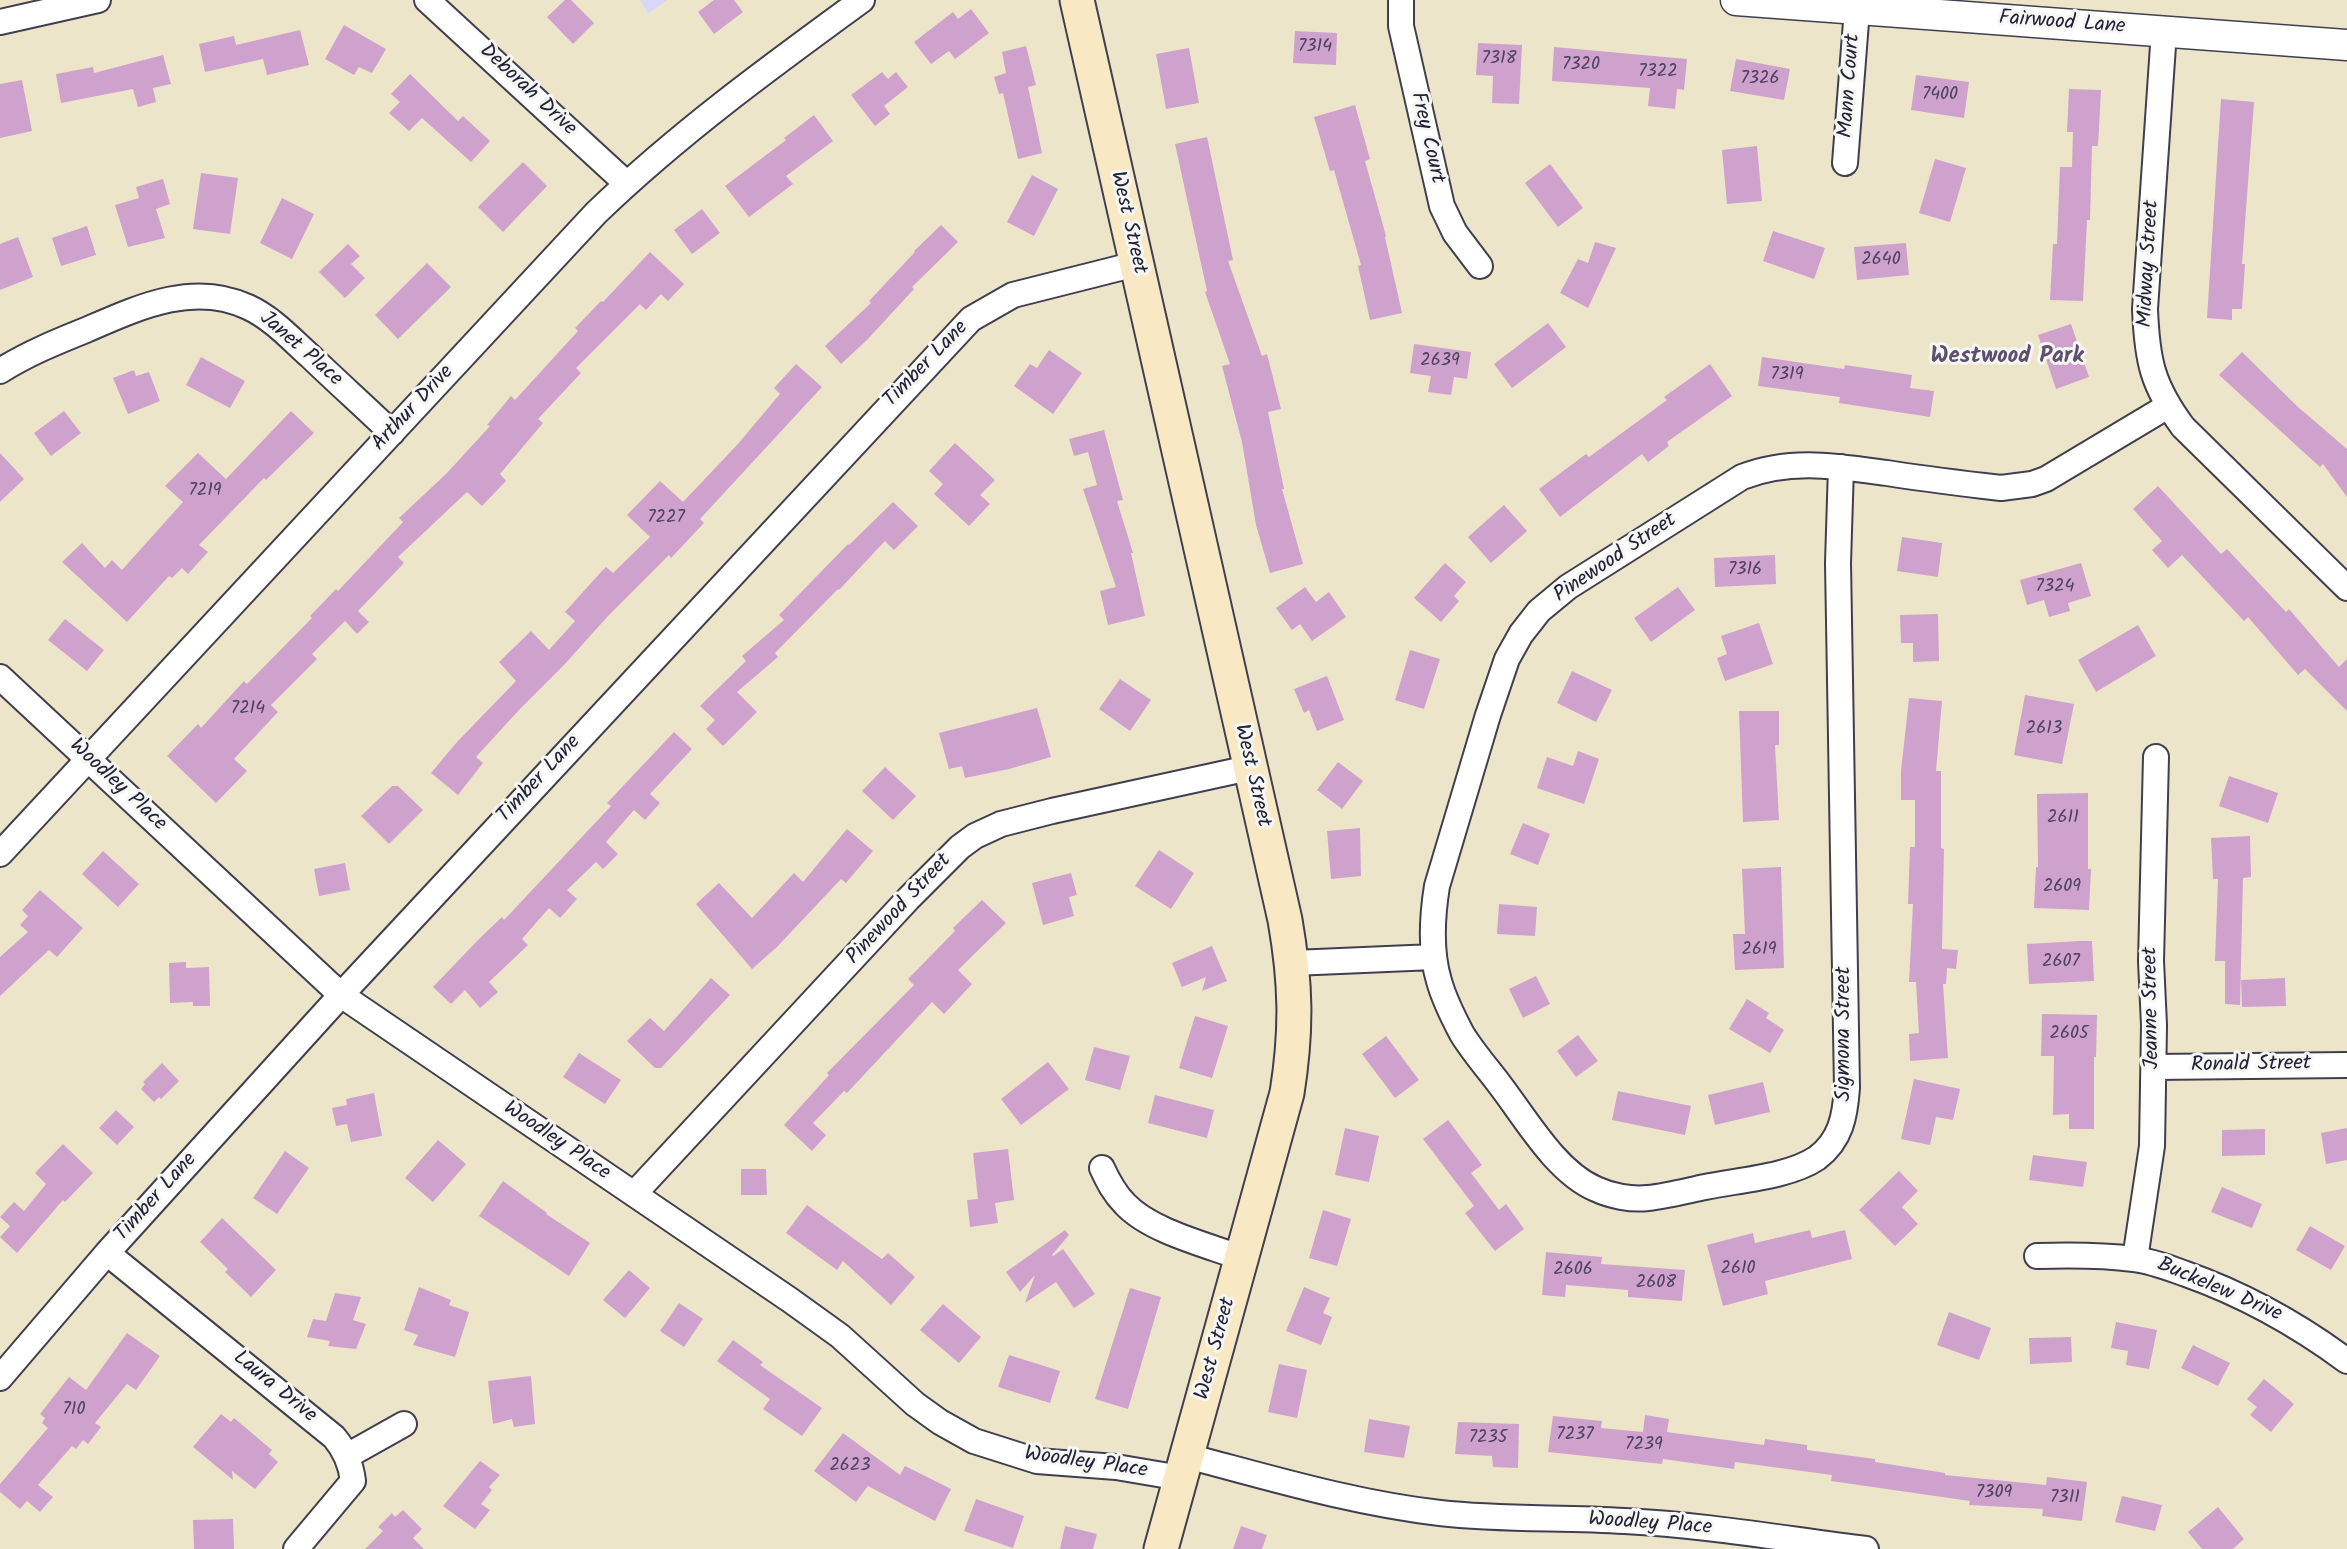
<!DOCTYPE html>
<html>
<head>
<meta charset="utf-8">
<style>
	body { margin:0 }
	canvas { display:block; background:#ede5ca }
</style>
</head>
<body>
<canvas width="2347" height="1549"></canvas>
<script>
const ctx = document.querySelector('canvas').getContext('2d');
ctx.lineJoin = 'round';
function paint(path, color) {
  ctx.fillStyle = color;
  ctx.fill(path, 'evenodd');
}
function stroke(path, color, width, dash) {
  ctx.strokeStyle = color;
  ctx.lineWidth = width;
  ctx.lineCap = dash ? 'butt' : 'round';
  ctx.setLineDash(dash || []);
  ctx.stroke(path);
}
function drawText(font, color, halo, rows, align = 'center') {
  ctx.font = font + ' Kalam,sans-serif';
  ctx.lineWidth = 6;
  ctx.setLineDash([]);
  ctx.textBaseline = 'middle';
  ctx.strokeStyle = halo;
  ctx.fillStyle = color;
  for (const [text, x, y, turn = 0] of rows) {
    ctx.save();
    ctx.translate(x, y);
    ctx.rotate((+turn || 0) * Math.PI / 180);
    ctx.textAlign = isNaN(turn) ? turn : align;
    if (halo) ctx.strokeText(text, 0, 0);
    ctx.fillText(text, 0, 0);
    ctx.restore();
  }
}
paint(new Path2D(`
	M640,0H667L648,14Z`), '#dad6f7');
paint(new Path2D(`
	M565,0H571L594,23L573,44L547,17Z
	M714,0H734L743,12L714,34L698,12Z
	M971,9L989,33L955,59L949,51L931,64L914,42L953,12L958,19Z
	M344,25L386,49L372,73L359,67L354,75L325,59Z
	M300,30L309,65L267,75L263,59L205,72L199,44L234,36L236,45Z
	M1295,31L1337,33L1336,65L1293,63Z
	M1478,43L1522,45L1519,104L1492,103L1493,76L1476,75Z
	M1026,46L1036,85L1028,87L1042,153L1018,159L1003,93L999,94L994,77L1006,73L1002,52Z
	M1554,47L1687,59L1684,90L1677,89L1675,109L1648,106L1650,88L1552,81Z
	M1189,48L1199,103L1166,109L1156,54Z
	M163,55L171,84L153,88L156,102L138,107L133,89L61,103L56,74L93,67L94,73Z
	M1736,59L1790,69L1784,100L1730,91Z
	M882,72L888,79L896,72L908,87L884,106L890,114L875,126L851,95Z
	M410,74L458,121L463,116L490,141L471,162L422,118L409,131L389,113L400,102L391,94Z
	M1916,75L1969,82L1964,118L1911,110Z
	M22,80L32,131L0,138V84Z
	M2069,89L2101,90L2098,146H2092L2090,220H2087L2083,301L2050,300L2053,244H2057L2060,167H2072L2073,132H2067Z
	M2221,99L2254,102L2242,264H2245L2242,309H2232V320L2207,318Z
	M1355,105L1370,159L1365,161L1386,236L1385,237L1402,313L1370,320L1358,266L1361,265L1334,170L1330,171L1314,117Z
	M814,115L833,141L786,176L793,184L749,217L725,186L786,140L784,138Z
	M1207,137L1233,260L1228,261L1262,356L1267,354L1281,409L1268,412L1284,489H1282L1303,564L1270,573L1256,525L1242,442L1222,366L1230,364L1205,292L1207,291L1175,144Z
	M1757,146L1762,201L1727,204L1722,150Z
	M1935,159L1966,168L1950,222L1919,213Z
	M523,162L547,186L503,232L478,207Z
	M1550,164L1583,208L1558,227L1525,183Z
	M201,173L238,178L230,234L193,229Z
	M1032,175L1058,189L1034,236L1007,222Z
	M163,179L170,204L156,209L165,238L128,247L115,205L139,198L136,187Z
	M282,198L314,214L292,259L260,243Z
	M702,209L720,233L692,254L674,230Z
	M941,225L958,242L912,287L914,289L867,340L841,364L825,346L871,303L869,301L915,252L914,251Z
	M87,226L96,255L61,266L52,238Z
	M1773,231L1825,248L1814,279L1763,261Z
	M18,237L33,277L0,290V244Z
	M1595,242L1616,248L1588,308L1560,293L1578,259L1588,263Z
	M1906,243L1909,275L1857,280L1854,247Z
	M348,244L360,256L351,264L365,278L345,298L319,272Z
	M650,252L684,284L668,301L661,294L646,310L640,304L576,368L581,373L538,419L543,423L500,474L506,481L482,506L467,492L398,557L404,563L358,611L369,622L357,634L345,621L312,654L317,659L271,705L278,712L234,759L247,771L216,803L167,756L198,724L201,728L244,681L247,684L312,618L310,616L336,589L338,591L403,522L399,518L447,473L490,426L487,425L511,396L515,400L578,331L575,328L601,301L603,302Z
	M427,263L451,287L398,339L375,315Z
	M1548,323L1566,347L1512,388L1494,364Z
	M2071,324L2089,377L2056,389L2038,335Z
	M1414,344L1471,352L1467,379L1454,377L1451,395L1428,392L1431,376L1410,373Z
	M1049,350L1082,373L1053,414L1014,386L1030,364L1037,368Z
	M2242,352L2298,407L2347,449V497L2323,464L2320,467L2219,375Z
	M201,357L245,381L230,408L186,385Z
	M1762,357L1844,369L1845,365L1912,375L1910,388L1934,391L1930,417L1839,403L1840,397L1758,386Z
	M796,364L822,387L700,519L704,523L671,558L669,555L608,616L564,665L519,710L476,757L483,763L458,795L431,773L457,742L516,681L499,662L531,631L549,650L575,621L565,612L600,573L606,567L613,573L650,537L627,515L660,481L683,502L737,445L780,394L774,388Z
	M1710,364L1732,396L1667,442L1669,446L1648,462L1642,454L1560,517L1539,489L1586,454L1589,457L1667,400L1664,397Z
	M134,370L136,376L149,372L160,401L128,414L113,378Z
	M64,411L81,433L51,456L34,433Z
	M291,411L314,433L266,480L264,478L199,545L208,552L188,574L182,568L172,578L169,576L127,622L62,562L82,543L105,568L112,560L122,570L183,502L165,486L198,453L226,479Z
	M1104,430L1123,500L1117,501L1133,553H1131L1145,616L1108,625L1100,591L1116,587L1083,489L1097,485L1088,452L1074,456L1069,439Z
	M955,443L995,480L980,495L990,504L969,526L934,494L943,484L929,471Z
	M0,453L24,479L0,502Z
	M2158,486L2221,554L2227,549L2286,612L2289,609L2339,667L2347,659V711L2305,669L2298,675L2248,617L2244,621L2182,555L2168,568L2152,550L2162,541L2133,509Z
	M893,502L918,526L894,550L885,541L839,590L838,589L775,653L778,657L737,692L757,712L723,746L706,729L715,720L700,706L746,661L742,656L784,620L779,615L848,544L849,545Z
	M1504,505L1527,531L1491,563L1468,537Z
	M1902,537L1942,543L1938,577L1897,571Z
	M1775,555L1776,584L1715,587L1714,558Z
	M1445,563L1466,582L1454,596L1459,601L1441,622L1414,598Z
	M2081,563L2091,596L2068,603L2070,611L2049,617L2044,600L2027,605L2020,580Z
	M1305,587L1316,602L1329,592L1346,617L1312,641L1300,624L1292,630L1276,608Z
	M1678,587L1695,610L1651,642L1634,618Z
	M1938,614L1939,661L1913,662V643H1901L1900,615Z
	M65,619L104,650L87,671L48,640Z
	M1759,623L1773,664L1725,681L1717,658L1727,654L1721,636Z
	M2138,625L2156,656L2096,692L2078,660Z
	M1410,650L1440,659L1424,709L1395,700Z
	M1572,671L1612,690L1596,722L1557,703Z
	M1327,676L1344,720L1317,731L1309,710L1304,713L1294,689Z
	M1120,679L1151,700L1130,731L1099,709Z
	M2025,695L2074,704L2062,764L2014,755Z
	M1909,698L1942,701L1936,771H1941V848L1944,849L1942,949L1958,950L1956,969L1947,968L1946,984H1943L1948,1058L1910,1061L1909,1034L1919,1033L1916,982H1909L1913,904H1908L1910,847H1915V800H1901V771Z
	M1037,708L1051,757L1009,769L965,778L962,766L949,769L939,733Z
	M1739,711H1779V745H1775L1779,820L1743,822Z
	M674,732L692,749L650,794L660,803L645,820L634,810L606,842L618,854L603,869L596,862L567,890L577,899L560,918L549,908L522,939L528,945L489,982L498,992L480,1008L465,990L451,1004L433,987L479,939L502,917L504,920L611,806L607,803Z
	M1578,751L1599,759L1584,804L1537,788L1547,757L1573,766Z
	M1338,762L1363,781L1342,809L1317,790Z
	M885,767L916,796L893,820L862,791Z
	M2229,776L2278,793L2268,823L2219,806Z
	M392,786H398L423,810L389,844L361,816Z
	M2088,793V869H2091L2089,910L2034,908L2036,867H2038L2037,794Z
	M1523,823L1550,834L1538,865L1510,854Z
	M1360,828L1361,876L1331,879L1327,831Z
	M847,829L873,851L846,883L841,879L777,947L752,969L696,904L719,883L752,918L794,873L803,882Z
	M2250,836L2251,877L2243,878L2240,1005L2225,1004V961H2215L2218,879H2213L2211,838Z
	M1159,850L1194,873L1171,909L1135,886Z
	M103,851L139,884L118,907L82,874Z
	M345,863L350,890L319,896L314,869Z
	M1781,867L1784,968L1735,970L1733,934H1745L1742,869Z
	M1071,873L1077,895L1069,897L1074,916L1043,925L1032,883Z
	M40,890L83,928L57,957L49,950L0,996V957L28,932L20,925L28,916L22,910Z
	M982,900L1006,923L958,970L972,984L944,1014L932,1002L847,1093L844,1091L813,1123L826,1135L812,1151L784,1125L829,1075L827,1073L914,985L908,979L955,931L953,928Z
	M1499,904L1537,907L1535,936L1497,934Z
	M2079,941H2092L2094,981L2029,984L2027,944Z
	M1212,946L1227,981L1202,991L1206,977L1182,987L1172,963Z
	M186,962V968L209,967L210,1006H193V1002L170,1003L169,963Z
	M1536,976L1550,1004L1523,1018L1509,989Z
	M711,978L730,995L661,1068H655L627,1041L650,1018L664,1031Z
	M2285,978L2286,1006L2242,1007L2241,980Z
	M1747,999L1769,1013L1766,1018L1784,1030L1770,1053L1729,1029Z
	M2042,1014L2097,1015L2096,1057H2094V1129H2069V1114L2053,1115L2054,1056H2041Z
	M1195,1016L1228,1026L1212,1078L1179,1068Z
	M1578,1035L1598,1061L1576,1077L1557,1051Z
	M1386,1036L1419,1080L1395,1098L1362,1054Z
	M1094,1047L1130,1056L1120,1090L1085,1080Z
	M579,1053L621,1080L605,1104L563,1077Z
	M1048,1062L1069,1089L1021,1125L1001,1099Z
	M162,1063L179,1081L161,1099L159,1097L154,1102L141,1089L145,1084L143,1082Z
	M1914,1079L1960,1089L1953,1120L1936,1117L1930,1145L1901,1139Z
	M1763,1082L1770,1112L1715,1125L1708,1095Z
	M1618,1091L1691,1106L1685,1135L1612,1120Z
	M374,1093L382,1136L351,1142L347,1124L336,1126L332,1108L347,1105L346,1099Z
	M1155,1095L1214,1110L1207,1138L1148,1123Z
	M116,1110L134,1127L117,1145L99,1128Z
	M1448,1120L1482,1165L1471,1173L1499,1210L1506,1204L1524,1229L1495,1251L1465,1213L1474,1206L1423,1139Z
	M1345,1128L1379,1136L1369,1182L1335,1175Z
	M2347,1128V1160L2326,1164L2321,1133Z
	M2265,1129V1155L2222,1156V1130Z
	M438,1140L466,1164L433,1202L405,1178Z
	M63,1144L93,1173L65,1202L63,1200L17,1253L0,1237L10,1226L0,1217L14,1202L24,1211L46,1184L35,1173Z
	M1008,1149L1014,1200L995,1203L998,1223L970,1227L967,1200L978,1199L973,1153Z
	M285,1151L309,1168L277,1214L253,1198Z
	M2033,1155L2087,1162L2083,1187L2029,1180Z
	M741,1169H766L767,1195H741Z
	M1899,1171L1918,1191L1902,1207L1918,1224L1895,1246L1859,1210Z
	M503,1181L547,1213L546,1214L590,1243L569,1276L479,1216Z
	M2222,1187L2262,1204L2252,1228L2211,1212Z
	M807,1205L882,1259L888,1253L915,1277L891,1305L843,1261L837,1270L786,1233Z
	M1323,1210L1351,1219L1337,1266L1309,1258Z
	M222,1218L276,1270L251,1297L225,1272L228,1269L200,1242Z
	M2310,1226L2345,1246L2331,1270L2296,1250Z
	M1065,1230L1069,1235L1052,1255L1053,1256L1063,1249L1095,1294L1074,1308L1056,1282L1025,1303L1035,1275L1020,1292L1006,1272Z
	M1810,1230L1812,1238L1845,1230L1852,1259L1765,1281L1768,1294L1723,1306L1707,1245L1753,1233L1755,1243Z
	M1546,1252L1602,1257L1601,1264L1685,1270L1682,1301L1628,1297V1290L1566,1285L1565,1297L1542,1295Z
	M629,1270L650,1288L625,1318L603,1300Z
	M419,1287L451,1300L449,1305L469,1312L455,1357L413,1345L418,1335L404,1330Z
	M1304,1287L1330,1298L1323,1313L1332,1317L1321,1345L1286,1331Z
	M1130,1288L1161,1297L1128,1409L1095,1399Z
	M335,1293L361,1297L353,1320L366,1324L356,1349L328,1346L330,1341L307,1337L313,1319L326,1321Z
	M679,1303L703,1319L684,1347L660,1331Z
	M943,1304L981,1337L959,1363L920,1330Z
	M1949,1312L1991,1328L1979,1360L1937,1345Z
	M2116,1322L2157,1330L2149,1369L2126,1365L2128,1351L2111,1348Z
	M127,1333L160,1356L136,1390L127,1384L95,1423L101,1427L88,1444L83,1440L76,1449L72,1446L38,1485L53,1497L40,1512L27,1501L20,1509L0,1492V1484L48,1428L42,1423L45,1418L40,1414L69,1377L86,1390Z
	M2071,1337L2072,1362L2030,1364L2029,1338Z
	M733,1340L763,1362L760,1365L822,1408L802,1436L763,1409L770,1399L717,1361Z
	M2193,1345L2230,1363L2218,1386L2181,1368Z
	M1009,1355L1060,1371L1050,1403L998,1387Z
	M1279,1364L1307,1370L1297,1418L1268,1412Z
	M531,1376L535,1424L514,1427L512,1419L493,1424L488,1381Z
	M2264,1379L2294,1404L2271,1432L2250,1415L2257,1407L2247,1399Z
	M221,1414L231,1422L234,1418L272,1450L269,1454L278,1462L255,1489L232,1471L233,1480L193,1447Z
	M1645,1415L1669,1419L1667,1432L1764,1445L1765,1439L1807,1445V1450L1875,1459V1462L1945,1473V1475L2046,1485L2047,1477L2087,1482L2082,1521L2042,1516L2043,1509L1969,1505L1970,1501L1831,1481L1832,1475L1735,1462L1734,1469L1663,1459L1662,1464L1548,1452L1553,1416L1602,1421L1601,1428L1643,1432Z
	M1369,1419L1410,1426L1404,1458L1364,1452Z
	M1458,1422L1519,1424L1518,1468L1493,1467L1492,1456L1455,1454Z
	M843,1433L900,1475L905,1466L951,1489L935,1521L868,1486L856,1502L814,1471Z
	M480,1461L500,1475L489,1487L492,1490L481,1504L490,1510L475,1529L443,1506Z
	M2122,1496L2162,1505L2155,1531L2115,1522Z
	M976,1499L1024,1516L1013,1548L964,1531Z
	M2218,1507L2244,1539L2233,1549H2202L2188,1532Z
	M403,1510L422,1529L413,1538L424,1549H365L383,1531L378,1527L392,1513L395,1517Z
	M233,1519L234,1549H194L193,1520Z
	M1065,1526L1097,1534L1093,1549H1060Z
	M1241,1526L1267,1535L1262,1549H1233Z`), '#cfa2cd');
const minor = new Path2D(`
	M427,0L627,184
	M1401,0V26L1442,206L1455,233L1480,266
	M0,22L98,0
	M2164,31L2145,309C2147,360 2152,385 2183,427L2347,588
	M1845,163L1857,9
	M0,371C27,354 56,342 86,330C137,308 193,281 248,307C272,318 291,339 310,356C337,382 365,407 392,433
	M1841,467L1838,563L1847,1088C1845,1116 1841,1140 1817,1158C1789,1177 1738,1180 1705,1187C1686,1191 1667,1196 1648,1198C1631,1200 1611,1196 1596,1189C1556,1172 1526,1119 1500,1085C1488,1069 1473,1052 1462,1034C1453,1017 1444,999 1439,981C1430,951 1432,917 1437,886L1488,715L1507,659L1521,634L1539,611L1568,587L1742,477C1790,458 1836,466 1887,473C1919,478 1951,482 1984,486L2001,488L2032,484L2046,479L2168,406
	M0,677L341,995L790,1300L840,1336L915,1404L940,1422L974,1441L1037,1461L1116,1467L1181,1478
	M0,854L596,213C678,134 770,67 862,0
	M1293,963L1434,957
	M2154,1067L2347,1065
	M1102,1168C1108,1181 1114,1193 1125,1204C1150,1231 1207,1245 1242,1258
	M634,1194L909,898L960,847L975,836L1001,824L1052,811L1249,768
	M107,1253L334,1437C345,1450 351,1464 353,1481L296,1549
	M2037,1256C2069,1255 2102,1255 2134,1259C2152,1261 2169,1268 2186,1274C2245,1295 2297,1324 2347,1361
	M2135,1259L2152,1146L2154,1025L2151,961L2156,757
	M0,1378L107,1253L341,995L971,319L1013,295L1136,264
	M347,1456L404,1424
	M1187,1456C1271,1478 1353,1503 1440,1513C1501,1520 1563,1517 1625,1521C1705,1525 1786,1539 1866,1549`);
const tertiary = new Path2D(`
	M1736,0L2347,45`);
const secondary = new Path2D(`
	M1077,0L1285,920C1296,983 1297,1030 1287,1093L1161,1549`);
stroke(minor, '#403f50', 28);
stroke(tertiary, '#403f50', 33);
stroke(secondary, '#403f50', 37);
stroke(minor, '#fff', 24);
stroke(tertiary, '#fff', 30);
stroke(secondary, '#f8e8c3', 33);
drawText('18px', '#4d4260', null, [
	["7314",1315,48],
	["7318",1499,60],
	["7320",1581,66],
	["7322",1658,73],
	["7326",1760,80],
	["7400",1940,96],
	["2640",1881,261],
	["2639",1440,362],
	["7319",1787,376],
	["7219",205,492],
	["7227",666,519],
	["7316",1745,571],
	["7324",2055,588],
	["7214",248,710],
	["2613",2044,730],
	["2611",2063,819],
	["2609",2062,888],
	["2619",1759,951],
	["2607",2061,963],
	["2605",2069,1035],
	["2610",1738,1270],
	["2606",1573,1271],
	["2608",1656,1284],
	["710",74,1411],
	["7237",1575,1436],
	["7235",1488,1439],
	["7239",1644,1446],
	["2623",850,1467],
	["7309",1994,1494],
	["7311",2065,1499]
]);
drawText('21px', '#22223b', '#f6f6f2', [
	["Fairwood Lane",2062,24,4],
	["Mann Court",1851,86,-86],
	["Deborah Drive",527,91,43],
	["Frey Court",1426,138,77],
	["West Street",1127,223,77],
	["Midway Street",2150,264,-87],
	["Janet Place",300,350,41],
	["Timber Lane",927,365,-46],
	["Arthur Drive",414,409,-47],
	["Pinewood Street",1616,559,-34],
	["West Street",1251,776,77],
	["Timber Lane",540,780,-47],
	["Woodley Place",117,786,43],
	["Pinewood Street",900,910,-47],
	["Jeanne Street",2153,1008,-91],
	["Sigmona Street",1845,1034,-90],
	["Ronald Street",2251,1066,-1],
	["Woodley Place",556,1142,34],
	["Timber Lane",157,1198,-48],
	["Buckelew Drive",2219,1291,23],
	["West Street",1217,1349,-75],
	["Laura Drive",274,1388,39],
	["Woodley Place",1086,1464,8],
	["Woodley Place",1650,1525,4]
]);
drawText('bold 23px', '#5f4f6e', '#f6f6f2', [
	["Westwood Park",2007,358]
]);
</script>
</body>
</html>
